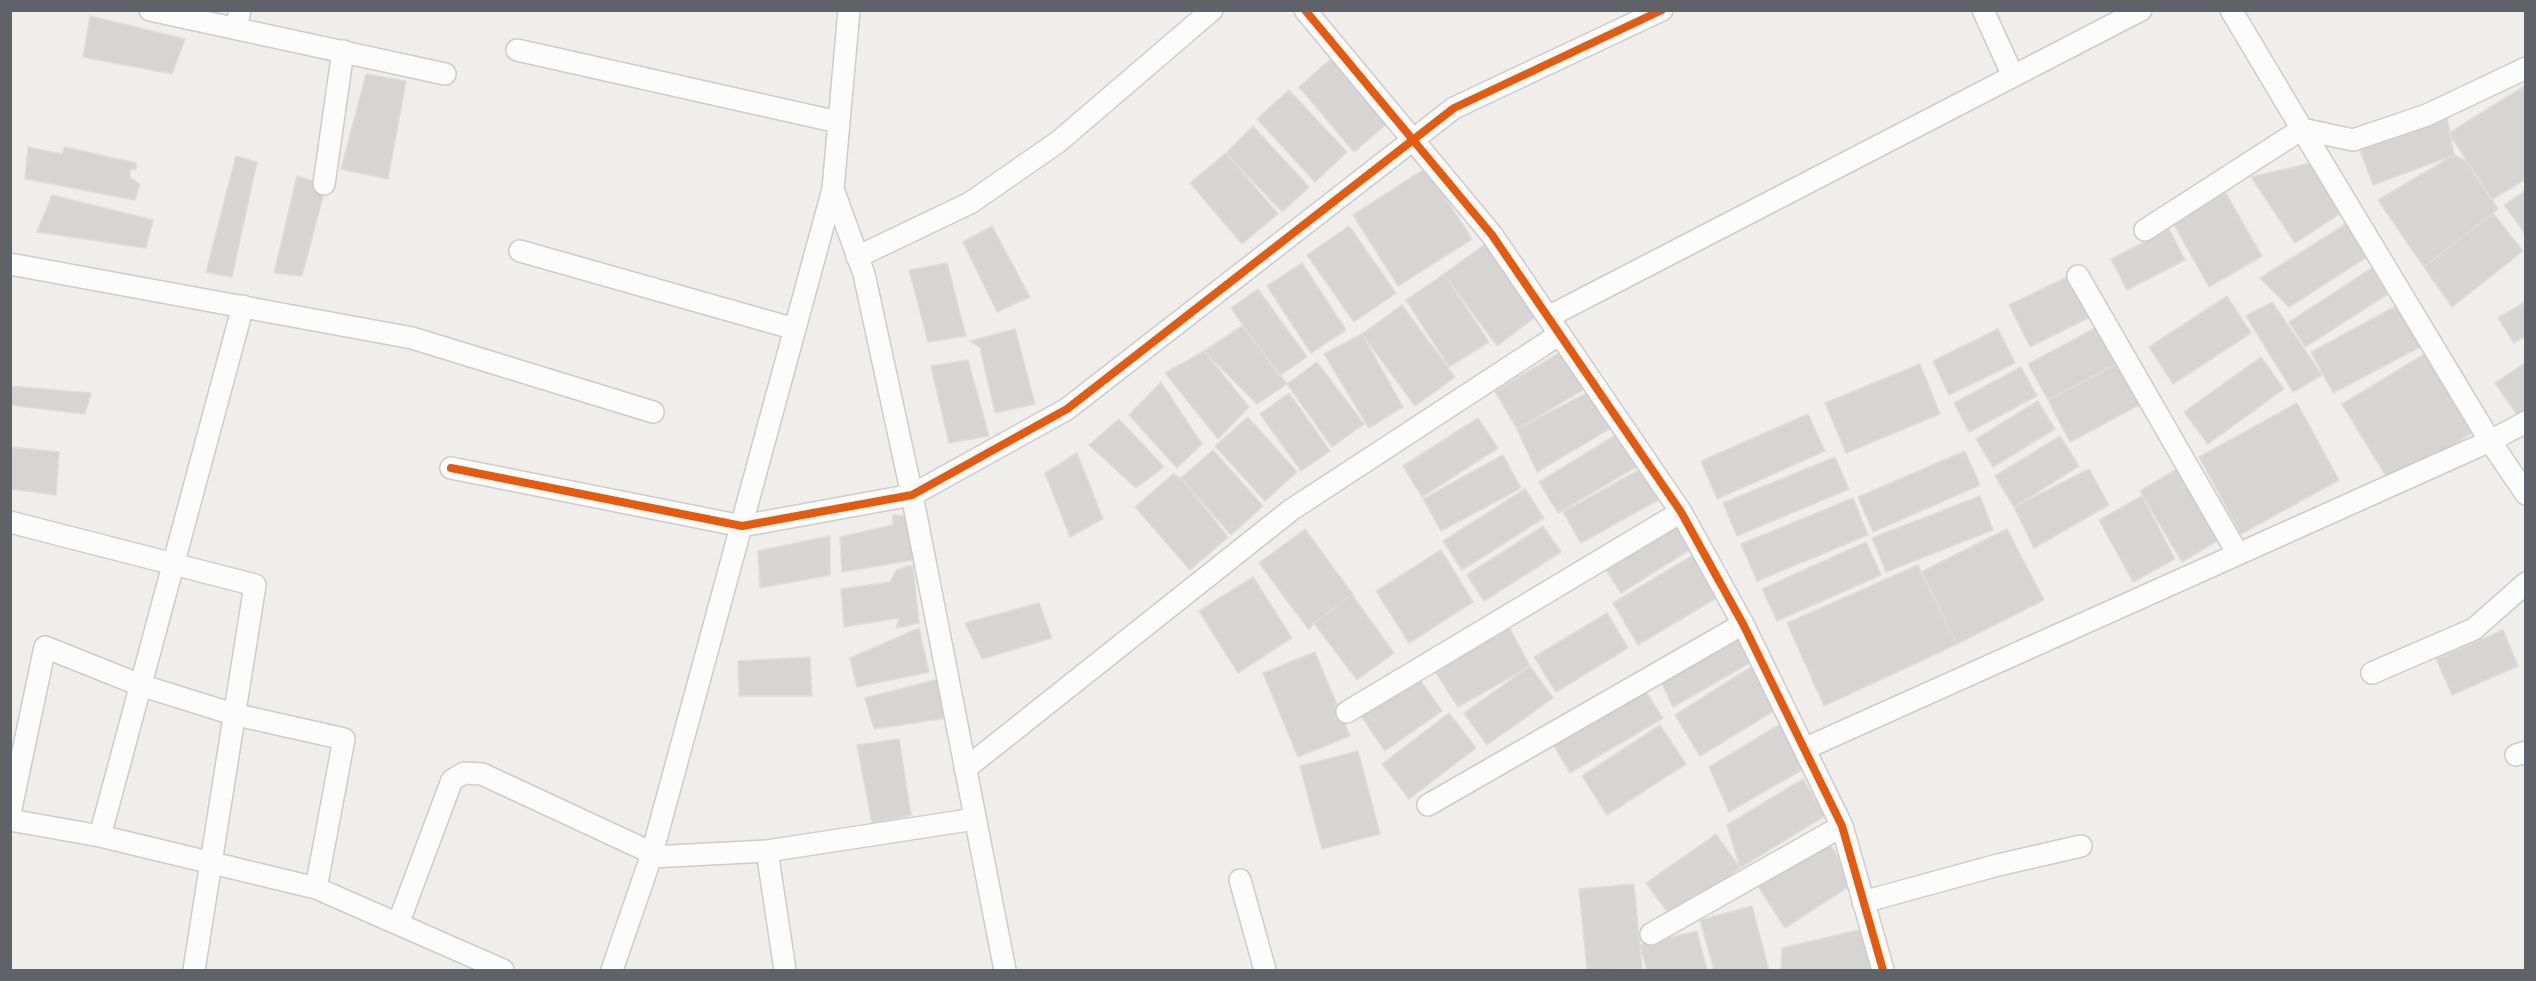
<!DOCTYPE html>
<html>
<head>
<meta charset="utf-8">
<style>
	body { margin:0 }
	#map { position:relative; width:2536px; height:981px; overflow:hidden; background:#efeeea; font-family:Signika,sans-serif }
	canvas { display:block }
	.frame { position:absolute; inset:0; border:12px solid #5f6368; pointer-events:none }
</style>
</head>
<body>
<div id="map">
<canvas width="2536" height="981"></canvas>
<div class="frame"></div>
</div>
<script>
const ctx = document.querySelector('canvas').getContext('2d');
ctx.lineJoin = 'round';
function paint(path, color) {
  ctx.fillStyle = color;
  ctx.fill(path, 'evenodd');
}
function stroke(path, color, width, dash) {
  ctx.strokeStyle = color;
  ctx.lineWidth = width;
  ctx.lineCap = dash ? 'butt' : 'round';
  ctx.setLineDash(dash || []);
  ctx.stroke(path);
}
const building = new Path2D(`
	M90,16L185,39L172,74L83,57Z
	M1334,56L1390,121L1354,152L1299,87Z
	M366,74L406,81L388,179L341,169Z
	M2526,85V179L2491,200L2449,133Z
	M1289,90L1347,152L1315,182L1257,119Z
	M2446,112L2454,155L2373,185L2358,145Z
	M1253,126L1309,187L1282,212L1226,153Z
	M28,147L62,154L65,147L136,163V170L130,169V178L140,184L135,200L25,179Z
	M1226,153L1278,214L1242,244L1190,183Z
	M2454,155L2468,162L2498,209L2424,267L2378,200Z
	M236,156L257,162L232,277L206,272Z
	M2311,163L2344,211L2295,243L2251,177Z
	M1426,168L1472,239L1398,286L1353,215Z
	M297,176L326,185L302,276L274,273Z
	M2526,190V235L2504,205Z
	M2225,192L2262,256L2209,287L2173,223Z
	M52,195L153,220L146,248L37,232Z
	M2493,213L2523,251L2452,307L2424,267Z
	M2346,224L2367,257L2289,307L2260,278Z
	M992,226L1030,297L997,312L963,242Z
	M1349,226L1396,293L1354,322L1307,255Z
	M2169,229L2185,260L2127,290L2111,259Z
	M1489,241L1542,312L1497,346L1444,274Z
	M947,263L966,336L928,342L909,270Z
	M1302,263L1346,330L1311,353L1267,286Z
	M2372,268L2388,294L2305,347L2289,322Z
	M1444,274L1489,342L1449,367L1406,300Z
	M2069,276L2090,317L2030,347L2009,305Z
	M1258,289L1307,357L1279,376L1231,308Z
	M2227,296L2251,333L2173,384L2149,347Z
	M2526,301V336L2514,343L2498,318Z
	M2272,302L2322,375L2293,392L2246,316Z
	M1402,305L1455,377L1415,406L1362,334Z
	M2398,305L2420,347L2333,393L2311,352Z
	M1242,326L1287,384L1257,404L1204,351Z
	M2099,326L2119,363L2048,400L2028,364Z
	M1015,329L1035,404L995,413L980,348L970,341Z
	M1998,329L2015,363L1949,395L1933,361Z
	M1362,334L1403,407L1369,428L1324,354Z
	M1564,350L1586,388L1517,429L1495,391Z
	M1204,351L1249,407L1218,439L1165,373Z
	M2426,353L2474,432L2390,483L2342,404Z
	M2261,357L2284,389L2208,444L2184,412Z
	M968,360L989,436L949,443L931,366Z
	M1317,362L1364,424L1332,447L1287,384Z
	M2526,362V409L2517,415L2495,383Z
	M2119,363L2141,404L2070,442L2048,400Z
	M1920,364L1940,414L1846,453L1825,403Z
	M2021,367L2037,396L1969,432L1954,403Z
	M1161,382L1202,444L1177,468L1129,415Z
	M10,386L91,393L85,414L10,405Z
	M1589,392L1611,428L1537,472L1517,429Z
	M1289,393L1330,451L1301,471L1260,414Z
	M2038,401L2055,429L1993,467L1976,439Z
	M2297,403L2339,480L2241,534L2199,457Z
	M1808,414L1825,451L1717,499L1701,461Z
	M1248,417L1297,472L1265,501L1215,446Z
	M1478,418L1498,448L1422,497L1403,466Z
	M1119,419L1164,467L1136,488L1089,445Z
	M1616,435L1636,467L1558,513L1539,482Z
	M2060,436L2079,466L2014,507L1995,476Z
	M10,447L59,452L56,495L10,489Z
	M1213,450L1263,506L1231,535L1181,478Z
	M1965,451L1980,485L1873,532L1858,497Z
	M1077,453L1103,519L1070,537L1045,473Z
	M1503,455L1521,488L1441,531L1423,499Z
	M1835,457L1849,489L1737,536L1723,503Z
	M2180,467L2222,538L2182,562L2140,491Z
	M1642,468L1660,499L1581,543L1563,512Z
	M2089,469L2109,505L2034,548L2014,507Z
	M1173,474L1181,478L1228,537L1190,570L1135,507Z
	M1525,489L1544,518L1462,570L1443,541Z
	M1980,496L1993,530L1886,572L1872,538Z
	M2142,496L2175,559L2133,582L2099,520Z
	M1853,498L1868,535L1757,581L1741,544Z
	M893,515L908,516L913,560L842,572L840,537L893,525Z
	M1674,521L1691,549L1621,593L1603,565Z
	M1543,526L1561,552L1484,601L1467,575Z
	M1305,529L1354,596L1352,595L1314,623L1309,630L1259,563Z
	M2007,529L2044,600L1957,644L1921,572Z
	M830,536V575L760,588L758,551Z
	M1866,542L1881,575L1777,621L1762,589Z
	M1441,550L1473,602L1409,643L1376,591Z
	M1695,554L1720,596L1638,645L1613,603Z
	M913,565L919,623L896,628L899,618L844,627L841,589L890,582L896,570Z
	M1918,565L1957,644L1824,706L1787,623Z
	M1253,577L1292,638L1238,673L1199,611Z
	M1352,595L1394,653L1357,680L1314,623Z
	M1039,603L1052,638L982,659L965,623Z
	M1607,613L1628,648L1556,692L1534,657Z
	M1507,623L1530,666L1458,707L1434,670Z
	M919,628L929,672L857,687L850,658Z
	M2503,630L2518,666L2452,695L2436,659Z
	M1737,632L1753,661L1673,707L1660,680Z
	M1315,652L1350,736L1298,757L1263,673Z
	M810,657L812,696H739L738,661Z
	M1530,666L1553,698L1487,745L1464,713Z
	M1751,667L1777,709L1700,756L1675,715Z
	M1416,674L1442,711L1385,751L1359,713Z
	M942,678L948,718L874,729L865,698Z
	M1642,686L1663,718L1570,773L1550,739Z
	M1449,713L1476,748L1409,799L1382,764Z
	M1782,723L1807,767L1729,812L1709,767Z
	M1660,725L1686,764L1607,815L1582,776Z
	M899,739L911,815L872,824L857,745Z
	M1358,751L1380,834L1322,849L1300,766Z
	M1803,779L1825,816L1740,868L1727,825Z
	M1716,834L1740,868L1671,917L1646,883Z
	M1828,841L1854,883L1785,928L1758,886Z
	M1634,884L1642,968L1587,970L1579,889Z
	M1752,906L1769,970H1714L1700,920Z
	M1863,929L1873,970H1781L1782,948Z
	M1697,931L1707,970H1647L1640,945Z`);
paint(building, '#d6d5d3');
stroke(building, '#deddd9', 1.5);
const minor = new Path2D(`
	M150,10L445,74
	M849,10L833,189L864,274L912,495L1005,970
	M1305,10L1492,235L1681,512L1743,624L1842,826L1883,970
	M1983,10L2013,76
	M2231,10L2302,129L2353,140L2427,115L2526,68
	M236,28L240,10
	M517,50L838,122
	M324,184L343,51
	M2145,230L2302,129L2490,441L2526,494
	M520,251L795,329
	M857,257L970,203L1058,142L1212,10
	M10,264L412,338L653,412
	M2078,276L2238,554
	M1548,317L2141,10
	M451,468L742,526L912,495L1067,409L1454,108L1662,10
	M10,522L255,585L194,970
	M2372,673L2474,629L2526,583
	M1347,712L1681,512
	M1804,749L2490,441L2526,422
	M2516,755L2526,752
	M965,769L1291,510L1560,334
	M1428,805L1743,624
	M10,813L45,647L140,685L233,714L344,739L316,888
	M10,820L100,836L316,888L503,970
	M100,836L243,306
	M767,851L785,970
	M651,857L767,851L975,819
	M1240,880L1265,970
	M1863,902L1998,865L2081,846
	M398,924L452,780L464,773L482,774L652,853
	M1651,934L1842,826
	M612,970L651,857L833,189`);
stroke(minor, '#cbcccc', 24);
stroke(minor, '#fdfcfc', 21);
stroke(new Path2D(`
	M1305,10L1492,235L1681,512L1743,624L1842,826L1883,970
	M451,468L742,526L912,495L1067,409L1454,108L1662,10`), '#e8590c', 8);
</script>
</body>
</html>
